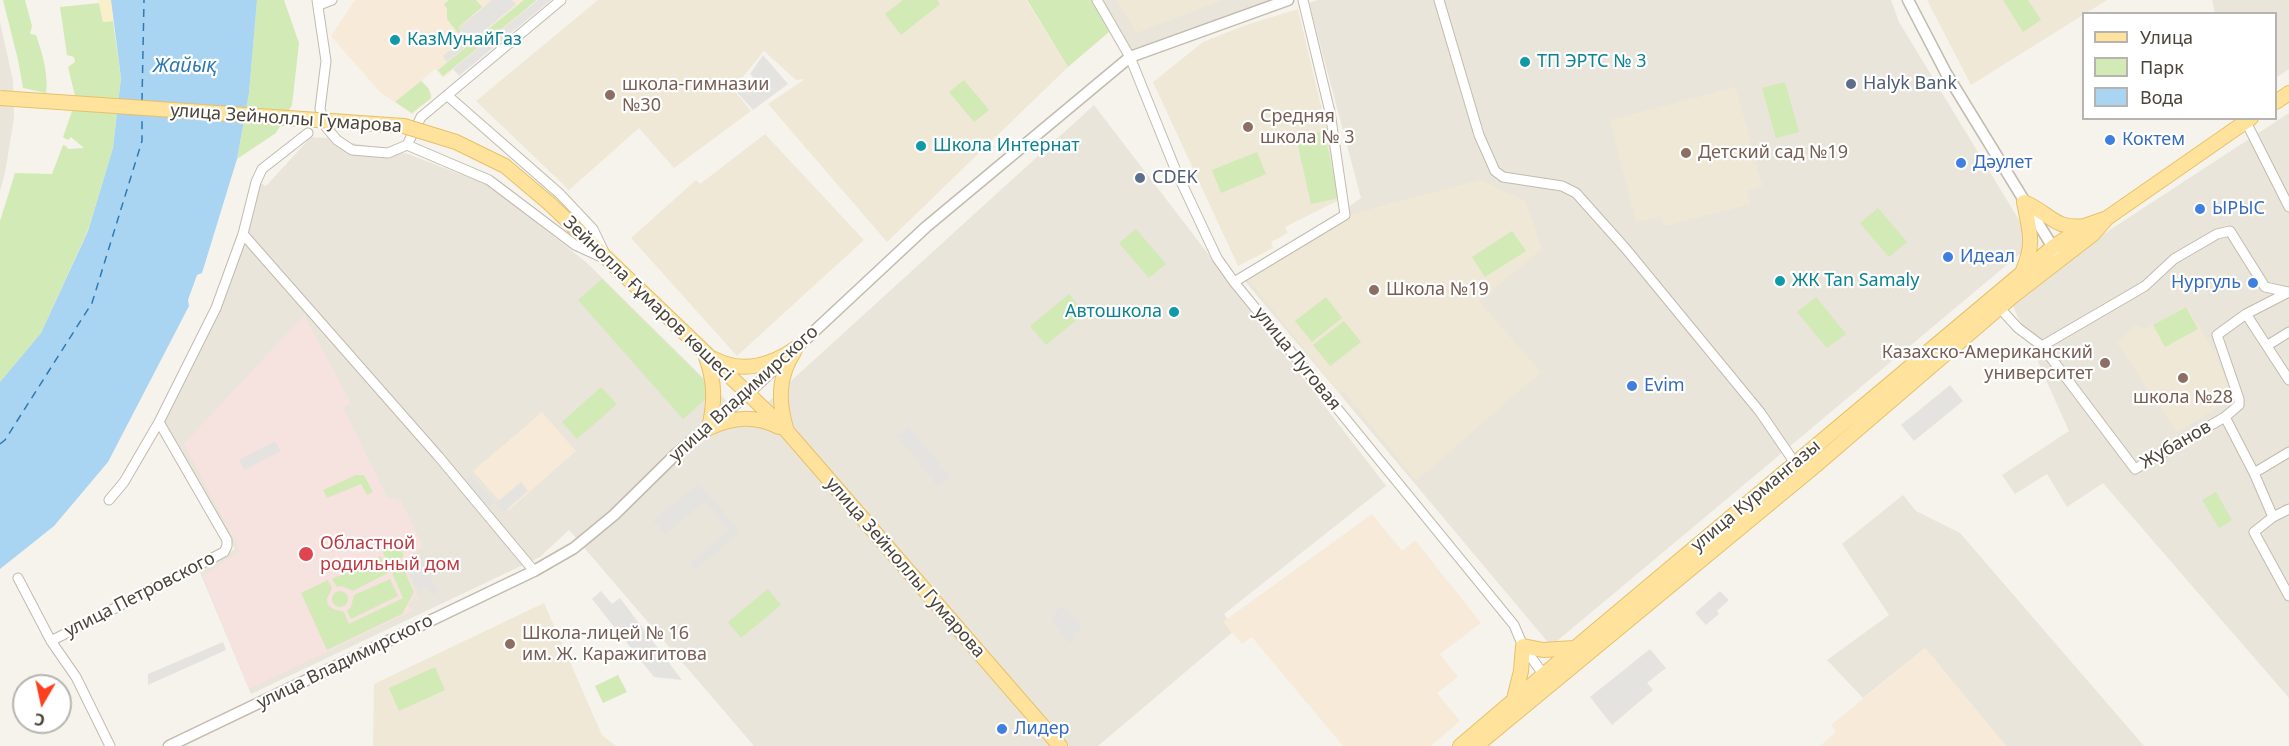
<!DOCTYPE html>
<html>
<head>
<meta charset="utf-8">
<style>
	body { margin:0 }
	#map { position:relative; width:2289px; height:746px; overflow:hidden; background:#f6f3ec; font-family:"Noto Sans",sans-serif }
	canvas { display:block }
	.legend { position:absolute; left:2082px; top:12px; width:195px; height:108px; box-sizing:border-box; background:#fff; border:2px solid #b7b4b0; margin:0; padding:8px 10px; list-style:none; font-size:18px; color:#4b4439 }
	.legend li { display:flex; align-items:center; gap:12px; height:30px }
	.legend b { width:30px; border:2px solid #b7b4b0 }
	.north { position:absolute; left:12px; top:674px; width:60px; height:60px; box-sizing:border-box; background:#fff; border:2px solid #b7b4b0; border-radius:50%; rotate:189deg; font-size:16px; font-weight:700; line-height:24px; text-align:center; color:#4b4439 }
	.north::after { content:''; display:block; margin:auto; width:21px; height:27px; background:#fc3f1d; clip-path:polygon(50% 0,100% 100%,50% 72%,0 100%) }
</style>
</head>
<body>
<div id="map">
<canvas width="2289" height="746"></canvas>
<ul class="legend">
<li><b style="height:8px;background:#ffe39c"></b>Улица</li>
<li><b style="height:16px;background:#d2eab5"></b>Парк</li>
<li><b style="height:16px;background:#a9d4f2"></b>Вода</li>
</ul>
<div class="north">С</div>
</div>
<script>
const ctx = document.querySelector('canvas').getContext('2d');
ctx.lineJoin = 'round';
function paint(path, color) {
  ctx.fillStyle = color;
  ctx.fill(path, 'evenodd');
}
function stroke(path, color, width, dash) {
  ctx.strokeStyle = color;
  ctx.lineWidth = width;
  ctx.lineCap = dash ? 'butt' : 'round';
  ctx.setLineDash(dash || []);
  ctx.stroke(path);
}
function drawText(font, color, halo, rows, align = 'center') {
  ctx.font = font + ' "Noto Sans",sans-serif';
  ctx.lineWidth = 4.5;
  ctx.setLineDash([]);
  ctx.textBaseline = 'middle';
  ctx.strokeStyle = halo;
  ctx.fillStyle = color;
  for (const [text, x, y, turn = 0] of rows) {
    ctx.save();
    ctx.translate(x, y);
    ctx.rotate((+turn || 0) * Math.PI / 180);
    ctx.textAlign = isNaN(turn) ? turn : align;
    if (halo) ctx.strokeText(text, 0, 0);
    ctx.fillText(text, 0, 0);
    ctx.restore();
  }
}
paint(new Path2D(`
	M1103,0H1279L1132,50Z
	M1318,0H1891L1899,22L2033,243L1551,646L1244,280L1361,198L1309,3Z
	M2212,0H2289V69L2276,78V14L2215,13Z
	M0,22L13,81L14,118L5,173L0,191Z
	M1094,105L1386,486L1224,614L1235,630L1098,746H754L569,530L540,557L251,694L199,570L235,549L162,423L224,302L260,183L266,186L311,137L327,138L408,154L489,185L587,263L747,421Z
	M2289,113V698L2103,483L2067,507L2047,474L2015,494L2002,475L2069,431L2013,306L2099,237Z
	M1903,495L1916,511L1960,533L2144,746H2006L1925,648L1863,698L1827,660L1889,615L1842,544Z`), '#eae5da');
paint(new Path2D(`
	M355,0H523L529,8L443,78L435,69L422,80L432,94L431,99L412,114L380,92L331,36Z
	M542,412L576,451L508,511L473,471Z
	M1372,514L1402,551L1415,540L1481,623L1440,654L1458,677L1437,693L1460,721L1431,746H1343L1252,637L1242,644L1223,622Z
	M1925,648L2006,746H1820L1836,732L1831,725Z`), '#f7ead8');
paint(new Path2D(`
	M598,0H1026L1068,67L887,242L768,104L805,79L796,80L764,51L733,89L751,111L674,168L639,128L569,190L476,101Z
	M1117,0H1223L1136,33Z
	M1927,0H2107L1971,85Z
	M1298,9L1343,198L1285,227L1288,233L1271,242L1273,248L1238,266L1153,82L1203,42L1243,26Z
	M1736,87L1762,186L1747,190L1750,204L1665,226L1661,216L1636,222L1610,120Z
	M765,134L864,240L737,356L631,238L696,180L700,184Z
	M1480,180L1525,201L1542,249L1479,301L1541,372L1416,481L1344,392L1340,394L1249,280L1340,217Z
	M2187,306L2213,350L2220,352L2217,361L2234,395L2211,412L2177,432L2117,343L2135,325L2145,329Z
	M544,603L602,735L616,746H373L374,684Z`), '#efe8d6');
paint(new Path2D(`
	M304,315L351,403L343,407L387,497L397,499L401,501L423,547L402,561L420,601L414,597L408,606L414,610L249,689L203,576L240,551L184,444Z`), '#f6e3e0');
paint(new Path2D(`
	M3,0H25L32,26L30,34L36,35C42,52 49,76 46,93L23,88L18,60Z
	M257,0H284L299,43L292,105L276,133L237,159L249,93Z
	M449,0H476L482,7L459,27L461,33L457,32L447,19V9L444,4Z
	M524,0H537L443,76L438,70Z
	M903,0H937L940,4L901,35L885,14Z
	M1027,0H1091L1109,32L1068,67Z
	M2003,0H2028L2041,20L2023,32Z
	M99,3L103,22L113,21L121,78L113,148L88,230L41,333L0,382V221L15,173L52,174L63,145L66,146L68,149L84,148L71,137L68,140L63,137L76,100L68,67L75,62L74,57L67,55L60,7Z
	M964,80L989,110L974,122L949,92Z
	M421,81L429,89L431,98L412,113L395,102Z
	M1785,82L1799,132L1776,138L1762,88Z
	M1324,131L1339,198L1311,204L1296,137Z
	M1257,152L1266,174L1221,193L1212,170Z
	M1878,208L1907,242L1889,257L1860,223Z
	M1136,229L1166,264L1149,278L1119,243Z
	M1512,231L1526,251L1485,277L1472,257Z
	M602,279L703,379L708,397L683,419L578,300Z
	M1069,294L1085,313L1046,345L1030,326Z
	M1326,297L1342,318L1312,342L1295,321Z
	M1816,297L1846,334L1827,348L1797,312Z
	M2186,307L2198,329L2165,347L2153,325Z
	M1344,321L1361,342L1330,366L1313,345Z
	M601,387L617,404L577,439L562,422Z
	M356,475H364L373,492L367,495L361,484L327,498L323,490Z
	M2216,492L2232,520L2219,528L2202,500Z
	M391,545L399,547L404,556L399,559L414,592L402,614L327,650L301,593L328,580L332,588L327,599L328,605L333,609L344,612L349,624L403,598L382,550Z
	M380,556L388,573L353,591L342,586L337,587L332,579Z
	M390,579L398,596L351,619L347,611L351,607L354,595Z
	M768,589L781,605L741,638L728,622Z
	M332 599a8 8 0 1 1 16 0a8 8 0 1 1-16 0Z
	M435,667L445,690L399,711L389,688Z
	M618,675L627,692L603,703L595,686Z`), '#d2eab5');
paint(new Path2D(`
	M99,0H111L113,21L103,22Z`), '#f9efc9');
paint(new Path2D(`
	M492,0H512L516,4L447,62L443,56L466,37L459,28Z
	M538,0H551L459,76L453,69Z
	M763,55L788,84L753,110L734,89L743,83L749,89H756L758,82L750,74Z
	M1950,385L1963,401L1914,441L1901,425Z
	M909,427L950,477L938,486L897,436Z
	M275,441L281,451L244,470L239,460Z
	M471,476L494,502L489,507L466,480Z
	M521,482L528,491L504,512L496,503Z
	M699,483L740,532L695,570L690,564L729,530L705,501L665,534L653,520Z
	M418,553L438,592L432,595L428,588L419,592L403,561Z
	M601,591L612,604L620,598L682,680L654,677L592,599Z
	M1720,591L1729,600L1717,611L1719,614L1706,625L1695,613Z
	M1063,606L1082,627L1072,636L1074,639L1070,643L1052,622L1056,611Z
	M223,642L226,650L148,685V674Z
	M1650,649L1666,668L1647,683L1653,690L1612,725L1590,697Z`), '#e5e3e0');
paint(new Path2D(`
	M111,0H257L249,93L237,159L202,273L197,275L188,300L189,306L108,462L54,526L0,569V382L41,333L88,231L113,148L121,78Z`), '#a9d4f2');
stroke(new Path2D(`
	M142,101L144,0
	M0,444L5,440L92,303L142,141V115`), '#2e7ab2', 1.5, [8, 6]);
const minor = new Path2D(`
	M317,0L326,61L320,109L326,127L337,140L352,150L388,153L407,145
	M1097,0L1130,57L1176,171L1217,258L1234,282L1514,625L1523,646L1546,678
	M1439,0L1479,135L1495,171L1503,177L1562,186L1576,193L1626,249L1760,412L1795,463
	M319,5L332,0
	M448,96L560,194L593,229L604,252
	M2246,122L2289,207
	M407,145L489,180L575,245L601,257
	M407,145L421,117L561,0
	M243,234L439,457L534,571
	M1234,282L1345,215L1330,112L1303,0
	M1996,304L2018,328L2042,346L2135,469L2225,417
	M2246,314L2289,380
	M2268,345L2289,332
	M2042,346L2145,286L2174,259L2217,234L2230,231L2265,287L2288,292
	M2254,473L2289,452
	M109,500L124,482L159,422L216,308L243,234L256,182L262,169L308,133
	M2289,509L2273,517L2254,532L2289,596
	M2273,517L2254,473L2225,417L2239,405V399L2217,335L2246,314L2289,292
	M18,578L51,641L76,677L110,746
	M51,641L224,552L227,546V540L159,422`);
const tertiary = new Path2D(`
	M1908,0L1946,73L2060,259
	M169,746L534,571L574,548L614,515L675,455L747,394L926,227L1130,57L1288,0`);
const primary = new Path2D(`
	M2276,102L2289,93
	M2024,202C2050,213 2054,230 2085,226
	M550,204L786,430L1060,746
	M2022,273C2035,243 2030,233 2024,202
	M706,357C715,382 715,402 709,428
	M714,359C743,374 772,365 796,348
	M709,428C734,417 754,415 779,427
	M786,428C778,401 778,376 794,352
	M1514,699L1521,671L1523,646L1543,650L1574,648
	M1460,746L1575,648L2053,247L2087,225L2107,218L2251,118
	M1476,746L1816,465L2013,296L2092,235L2107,218`);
stroke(minor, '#c2bbae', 11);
stroke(tertiary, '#c2bbae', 13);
stroke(primary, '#e6c16a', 16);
stroke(minor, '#fff', 9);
stroke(tertiary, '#fff', 10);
stroke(primary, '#ffe39c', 14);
const primaryBridge = new Path2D(`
	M0,98L404,126L456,142L505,166L550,204`);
stroke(primaryBridge, '#e6c16a', 16, []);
stroke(primaryBridge, '#ffe39c', 14);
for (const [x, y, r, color] of [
	[395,40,6,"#0f9aa8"],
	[1525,62,6,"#0f9aa8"],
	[1851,84,6,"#5c6f8a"],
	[610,95,6,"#8d6e63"],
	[1248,127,6,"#8d6e63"],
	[2110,140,6,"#3f7fe0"],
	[921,146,6,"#0f9aa8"],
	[1686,153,6,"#8d6e63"],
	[1961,163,6,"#3f7fe0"],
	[1140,178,6,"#5c6f8a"],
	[2200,209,6,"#3f7fe0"],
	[1948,257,6,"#3f7fe0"],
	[1780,281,6,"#0f9aa8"],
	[2253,283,6,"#3f7fe0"],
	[1374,290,6,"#8d6e63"],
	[1174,312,6,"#0f9aa8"],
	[2105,363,6,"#8d6e63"],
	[2183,378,6,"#8d6e63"],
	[1632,386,6,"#3f7fe0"],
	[306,554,8,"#e0444e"],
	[510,644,6,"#8d6e63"],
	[1002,729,6,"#3f7fe0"]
]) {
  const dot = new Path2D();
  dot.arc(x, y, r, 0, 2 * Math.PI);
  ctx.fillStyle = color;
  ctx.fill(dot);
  stroke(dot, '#fff', 2);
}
drawText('18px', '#0d838f', '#fff', [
	["КазМунайГаз",407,40],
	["ТП ЭРТС № 3",1537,62],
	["Школа Интернат",933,146],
	["ЖК Tan Samaly",1792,281],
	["Автошкола",1162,312,"right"]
], 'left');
drawText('18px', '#4e5e75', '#fff', [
	["Halyk Bank",1863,84],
	["CDEK",1152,178]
], 'left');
drawText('18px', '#785e54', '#fff', [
	["школа-гимназии",622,85],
	["№30",622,106],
	["Средняя",1260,117],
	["школа № 3",1260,138],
	["Детский сад №19",1698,153],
	["Школа №19",1386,290],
	["Казахско-Американский",2093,353,"right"],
	["университет",2093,374,"right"],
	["школа №28",2183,398,"center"],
	["Школа-лицей № 16",522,634],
	["им. Ж. Каражигитова",522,655]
], 'left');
drawText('18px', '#4b4439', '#fff', [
	["улица Зейноллы Гумарова",286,119,4],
	["Зейнолла Ғұмаров көшесі",648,299,44],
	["улица Луговая",1297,359,51],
	["улица Владимирского",744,394,-42],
	["Жубанов",2176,445,-30],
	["улица Курмангазы",1756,496,-40],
	["улица Зейноллы Гумарова",905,568,49],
	["улица Петровского",140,595,-27],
	["улица Владимирского",345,662,-26]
]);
drawText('18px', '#366cbe', '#fff', [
	["Коктем",2122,140],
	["Дәулет",1973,163],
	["ЫРЫС",2212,209],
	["Идеал",1960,257],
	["Нургуль",2241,283,"right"],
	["Evim",1644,386],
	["Лидер",1014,729]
], 'left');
drawText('18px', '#be3a42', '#fff', [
	["Областной",320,544],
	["родильный дом",320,565]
], 'left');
drawText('italic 20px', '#2e7ab2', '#fff', [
	["Жайық",185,66]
]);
</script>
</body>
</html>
